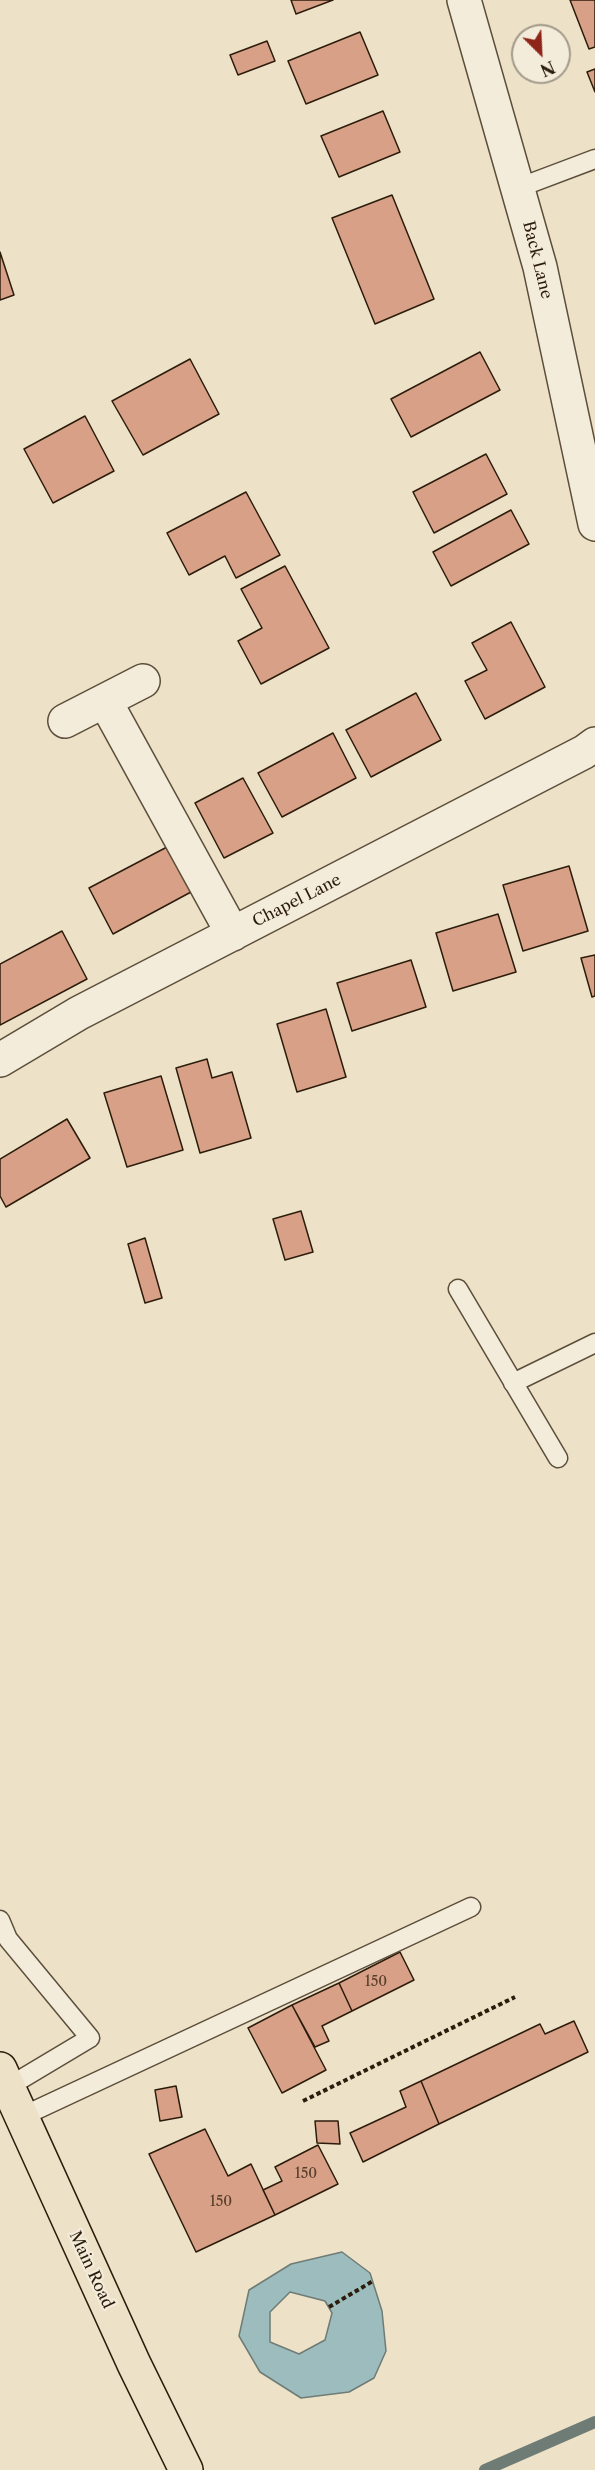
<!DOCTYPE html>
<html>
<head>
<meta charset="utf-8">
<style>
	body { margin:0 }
	#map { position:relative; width:595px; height:2470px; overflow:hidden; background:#ede2c8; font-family:"Libre Caslon Text",serif }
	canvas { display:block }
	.north { position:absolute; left:511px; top:24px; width:60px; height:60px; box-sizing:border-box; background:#f3ecdb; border:2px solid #a39988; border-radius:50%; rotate:156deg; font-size:16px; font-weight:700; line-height:24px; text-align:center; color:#2c1c0b }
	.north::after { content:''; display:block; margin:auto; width:21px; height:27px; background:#8f2418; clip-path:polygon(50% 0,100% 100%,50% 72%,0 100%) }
</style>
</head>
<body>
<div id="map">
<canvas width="595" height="2470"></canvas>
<div class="north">N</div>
</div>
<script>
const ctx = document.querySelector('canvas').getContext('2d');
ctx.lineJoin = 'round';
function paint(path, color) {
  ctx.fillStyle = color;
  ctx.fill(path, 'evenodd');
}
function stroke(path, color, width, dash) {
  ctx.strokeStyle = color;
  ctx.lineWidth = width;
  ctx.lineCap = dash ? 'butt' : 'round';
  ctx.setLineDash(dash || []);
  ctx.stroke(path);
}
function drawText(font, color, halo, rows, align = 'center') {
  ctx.font = font + ' "Libre Caslon Text",serif';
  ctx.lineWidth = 4.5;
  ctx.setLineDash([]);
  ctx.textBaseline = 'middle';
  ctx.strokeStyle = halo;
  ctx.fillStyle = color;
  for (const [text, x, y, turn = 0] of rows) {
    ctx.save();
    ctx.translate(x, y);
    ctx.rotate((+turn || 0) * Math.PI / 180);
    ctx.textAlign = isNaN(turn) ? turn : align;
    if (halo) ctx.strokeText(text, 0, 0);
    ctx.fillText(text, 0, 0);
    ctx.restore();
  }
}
const water = new Path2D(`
	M342,2252L370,2273L382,2311L386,2351L374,2378L349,2392L301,2398L260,2372L239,2336L249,2290L291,2264ZM290,2292L325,2301L332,2313L325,2340L299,2354L270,2342V2312Z`);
paint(water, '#9cbcbe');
stroke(water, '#6f7c76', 1.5);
stroke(new Path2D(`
	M485,2470L595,2422`), '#6f7c76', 12);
const building = new Path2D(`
	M291,0H333L296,14Z
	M570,0H595V47L589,49Z
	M360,32L378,75L306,104L288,61Z
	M267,41L275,61L238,75L230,55Z
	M595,69V92L587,72Z
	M383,111L400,152L339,177L321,136Z
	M392,195L434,299L375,324L332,218Z
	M0,252L14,295L0,300Z
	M480,352L500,390L411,437L391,399Z
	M190,359L219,414L143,455L112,401Z
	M85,416L114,471L53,503L24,449Z
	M486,454L507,494L434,533L413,492Z
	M246,492L280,555L236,578L225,556L189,575L167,533Z
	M511,510L529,544L451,586L433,552Z
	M285,566L329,648L261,684L238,641L262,628L241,589Z
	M511,622L545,687L485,719L465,681L487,670L472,643Z
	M416,693L441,740L371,777L346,730Z
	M333,733L356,778L282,817L258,773Z
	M243,778L273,833L224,858L195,803Z
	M167,847L191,892L113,934L89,888Z
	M569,866L588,931L523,951L503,885Z
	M498,914L516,972L453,991L436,933Z
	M62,931L87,979L0,1025V964Z
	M595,955V996L592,997L581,958Z
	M411,960L426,1007L352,1031L337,983Z
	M326,1009L346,1077L297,1092L277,1024Z
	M207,1059L212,1078L232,1072L251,1138L200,1153L176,1068Z
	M161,1076L183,1150L127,1167L104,1093Z
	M67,1119L90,1158L6,1207L0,1196V1159Z
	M301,1211L313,1252L285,1260L273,1219Z
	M145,1238L162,1298L145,1303L128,1244Z
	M400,1952L414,1980L352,2011L339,1983Z
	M339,1983L352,2011L322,2026L329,2041L315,2047L292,2005Z
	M292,2005L326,2070L282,2093L248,2028Z
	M574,2021L588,2052L439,2124L421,2081L540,2024L545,2034Z
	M421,2081L439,2124L363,2162L350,2133L406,2107L400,2091Z
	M176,2086L182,2117L160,2121L155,2090Z
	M315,2121H338L340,2144L317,2143Z
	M205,2129L228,2176L251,2164L275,2215L196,2252L149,2154Z
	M318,2145L338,2184L275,2215L263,2190L282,2181L275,2167Z`);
paint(building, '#d8a187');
stroke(building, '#2c1c0b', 1.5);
const lane = new Path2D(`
	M518,188L595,159
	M458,1289L558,1458
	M513,1383L595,1343
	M0,1920L8,1939L90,2038L8,2087
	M21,2117L471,1907`);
const street = new Path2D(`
	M464,0L540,267L595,524
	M105,701L233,934
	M65,721L143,681
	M0,1060L79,1013L584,752L595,744`);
const highway = new Path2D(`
	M0,2069L134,2364L186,2470`);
stroke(lane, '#5c4e3a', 21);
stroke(street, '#5c4e3a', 36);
stroke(highway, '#2c1c0b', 36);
stroke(new Path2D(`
	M303,2101L515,1997
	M329,2307L373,2281`), '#2c1c0b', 4, [4.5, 3]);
stroke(lane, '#f3ecdb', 18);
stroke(street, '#f3ecdb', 33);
stroke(highway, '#ede2c8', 33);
drawText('14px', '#573d2a', null, [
	["150",376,1982],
	["150",306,2174],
	["150",221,2202]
]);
drawText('16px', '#2c1c0b', '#f3ecdb', [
	["Back Lane",537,260,76],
	["Chapel Lane",297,901,-27],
	["Main Road",91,2270,65]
]);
</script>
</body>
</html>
